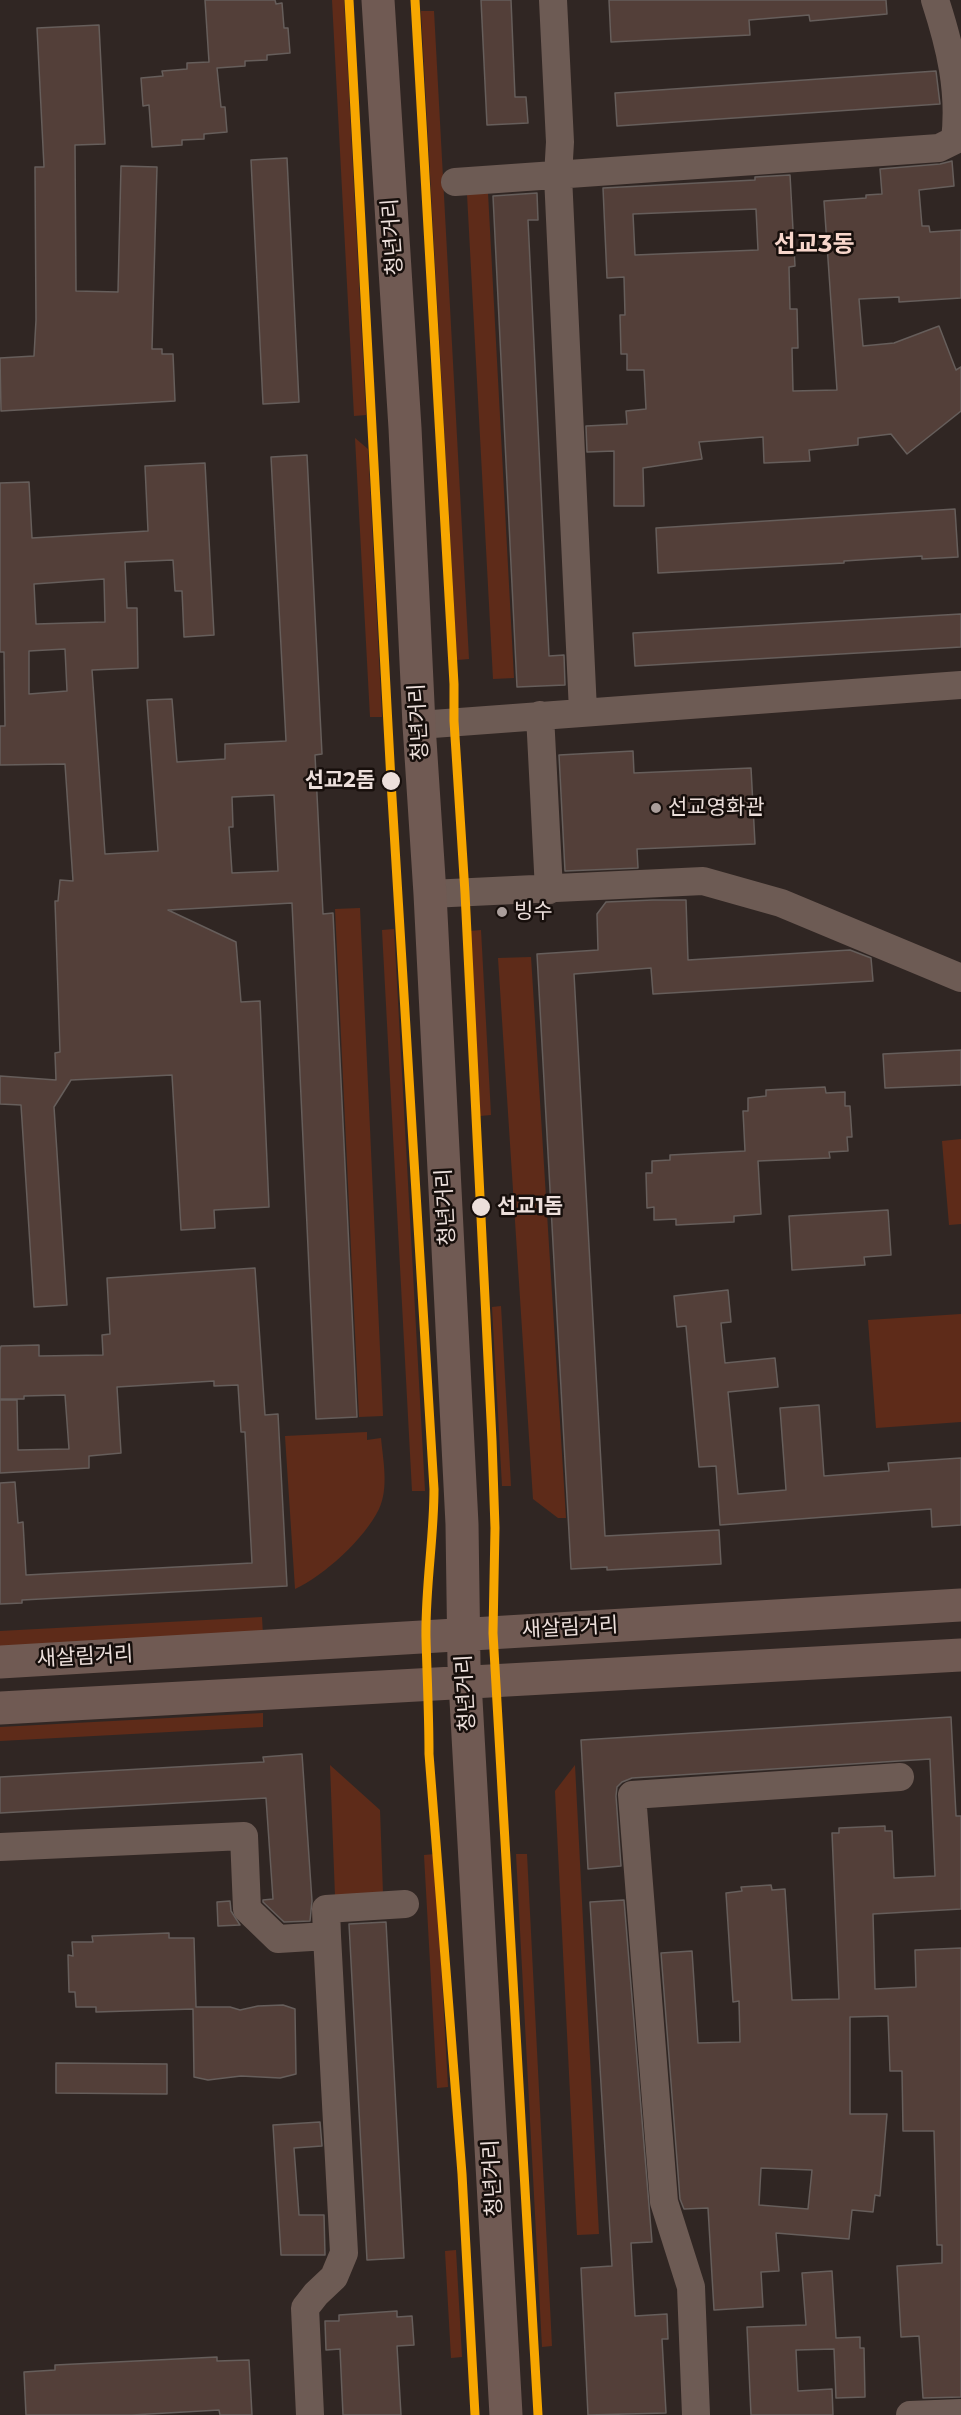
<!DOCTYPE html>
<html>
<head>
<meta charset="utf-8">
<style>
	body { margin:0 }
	canvas { display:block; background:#302623 }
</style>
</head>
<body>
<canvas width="961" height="2415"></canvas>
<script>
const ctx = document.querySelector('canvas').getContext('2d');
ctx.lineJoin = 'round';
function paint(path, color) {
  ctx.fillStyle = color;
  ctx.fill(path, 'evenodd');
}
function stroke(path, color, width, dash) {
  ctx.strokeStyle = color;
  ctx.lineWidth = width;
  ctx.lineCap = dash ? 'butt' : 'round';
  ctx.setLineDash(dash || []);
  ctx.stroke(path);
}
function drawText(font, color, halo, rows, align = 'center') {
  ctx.font = font + ' Montserrat,"Noto Sans KR",sans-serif';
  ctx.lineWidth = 5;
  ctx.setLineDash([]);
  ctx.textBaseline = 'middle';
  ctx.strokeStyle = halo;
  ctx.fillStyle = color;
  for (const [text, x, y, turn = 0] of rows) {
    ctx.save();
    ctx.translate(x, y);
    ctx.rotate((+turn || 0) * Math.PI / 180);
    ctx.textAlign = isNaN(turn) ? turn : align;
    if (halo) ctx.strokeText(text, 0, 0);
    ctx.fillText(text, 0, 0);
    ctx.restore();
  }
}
paint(new Path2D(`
	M332,0H344L366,415L354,416Z
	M421,11H434L469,659L457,660Z
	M488,193L514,678L493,679L467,194Z
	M355,438L368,449L382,717H370Z
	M360,908L383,1416L359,1417L335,909Z
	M394,929L425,1491H412L382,930Z
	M481,930L491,1115L480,1116L470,931Z
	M531,957L566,1518H558L533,1499L498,958Z
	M961,1139V1224L949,1225L942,1141Z
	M501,1306L511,1486H502L492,1307Z
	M961,1314V1422L876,1428L868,1320Z
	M367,1432V1440L381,1438C383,1460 389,1488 379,1509C365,1538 324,1576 295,1589L285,1436Z
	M262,1617L263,1636L0,1651V1631Z
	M263,1713V1727L0,1741V1727Z
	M330,1765L380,1810L383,1894L335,1896Z
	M575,1765L599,2234L577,2235L555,1791Z
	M435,1854L448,2087L437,2088L424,1855Z
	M516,1854H527L552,2346L542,2347Z
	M456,2250L462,2357L451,2358L445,2251Z`), '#5e2b19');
const building = new Path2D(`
	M205,0H275L276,4L282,3L284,28H288L290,53L267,55V60L245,61V66L217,68L221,107H225L227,132L204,134V139L182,140V145L152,147L149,105L143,106L141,78L163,76L162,71L187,69V63L209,62Z
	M481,0H511L515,97H526L528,123L487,125Z
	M609,0H886L887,14L810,21L809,15L749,20L750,35L611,42Z
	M99,25L105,144L75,145L76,291L118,292L121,166L157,167L152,349H162V354H173L175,401L1,411L0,358L34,356L36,320L35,167H44L37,28Z
	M936,71L940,104L617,126L615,93Z
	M287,158L299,402L263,404L251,160Z
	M952,161L954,186L919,190L922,226H929L930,232L961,230V298L899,302V297L859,299L863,346L894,343L939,326L956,370L961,367V411L907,454L891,434L858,438V445L809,450L810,461L764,463L763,437L699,442L702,459L643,468L644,506H614V451L587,452L586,426L627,424L626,411L646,409L644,370H627V354H621L620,315H625L624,277L607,278L603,188L755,180V177L790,175L795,266L789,267L790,309H797L798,348H792L793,391L837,390L824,201L866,198V195L882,194L880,169L940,164ZM756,209L758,250L635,255L633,214Z
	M537,193L538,220H528L549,656L564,655L565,685L517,687L493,196Z
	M307,455L322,754L315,755L323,914L333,913L357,1417L316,1419L292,903L168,910L236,942L241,1002L260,1001L269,1207L214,1210L215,1228L181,1230L172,1075L71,1080L54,1107L67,1305L34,1307L21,1105L0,1104V1076L56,1080L55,1053L60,1052L55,901H58L60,880L73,881L65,764L0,765V726H5L4,652H0V483L29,482L32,538L148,531L145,466L205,463L214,635L184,637L182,591H175L173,560L125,562L127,608H137L138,668L92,670L105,854L158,851L147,700L172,699L177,762L225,759V744L286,741L271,457ZM104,579L105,622L36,624L34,584ZM65,649L67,691L29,694V651ZM274,795L278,871L232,873L229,827H233L232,797Z
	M955,509L958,557L922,559V556L844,561V563L658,573L656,528Z
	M961,614V647L635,666L633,633Z
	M633,751L634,773L751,768L755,844L637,849L638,868L565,871L559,755Z
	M653,900H686L688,960L850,950L871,958L873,981L653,994L651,968L574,974L605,1536L719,1530L721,1564L607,1570V1567L571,1569L537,954L598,950L597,914L606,902Z
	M961,1050V1085L885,1088L883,1054Z
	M825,1087L826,1093L845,1092V1106H850L852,1137H847L848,1151L829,1152L830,1158L758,1161L761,1214L734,1216V1222L676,1225V1219L654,1220V1207L647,1208L646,1173H652V1161L670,1160V1155L745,1151L743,1111H748V1098L766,1096V1090Z
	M888,1210L891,1255L864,1257L865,1265L792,1270L789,1216Z
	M255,1268L265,1415L278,1414L287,1586L22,1600V1603L0,1604V1483L15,1482L18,1523L23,1522L26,1575L252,1563L245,1432H241L238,1385L214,1386V1381L117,1387L121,1453L89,1456V1468L0,1473V1400H17L18,1450L69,1449L65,1395L24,1396V1399H0V1350L1,1346L39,1345V1356L103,1355L102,1335L110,1334L107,1278Z
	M728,1290L731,1322L721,1323L725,1363L775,1358L778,1387L728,1392L738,1494L786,1490L780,1408L819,1405L824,1476L889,1471L888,1463L961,1458V1525L932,1527L931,1509L720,1525L716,1466L699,1467L686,1326L677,1327L674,1296Z
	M951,1717L956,1816H961V1909L873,1914L875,1989L916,1987L915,1950L961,1948V2397L923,2398L919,2336L901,2337L897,2266L942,2263V2245H937L934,2131H903L902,2071H890L888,2016L850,2017V2114H887L880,2196L875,2195L873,2212L852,2210L849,2239L776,2233L779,2271L761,2272L763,2307L714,2310L708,2208L684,2209L680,2199L661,1953L692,1951L698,2043L740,2042L739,2001L733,2002L726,1893L742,1891L741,1887L771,1885L772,1890L785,1889L792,2000L839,1999L832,1833H839V1828L885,1826V1831H892L894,1878L935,1876L930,1759L632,1778L622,1782L617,1787L616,1796L621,1866L588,1869L581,1740ZM761,2168L812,2170L808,2209L759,2205Z
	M302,1754L312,1901L310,1921L284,1922L263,1902V1900L273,1899L266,1798L0,1813V1777L264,1762L263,1757Z
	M624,1900L652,2242L631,2243L635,2316L667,2314L668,2339H662L666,2413L588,2415L581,2268L612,2266L590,1902Z
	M230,1901L231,1911L240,1925L218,1926L217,1902Z
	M386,1922L404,2258L367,2260L349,1924Z
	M169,1933V1938H194L196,2007H230L240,2010L258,2006L283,2005L295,2009L296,2074L280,2078L241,2076L208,2080L194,2077L193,2009L96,2012V2007H76L75,1992H69L68,1955L73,1956L72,1942H93L92,1936Z
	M56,2063L167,2064V2094L56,2093Z
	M320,2122L322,2146L294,2148L299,2215H324L325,2255H281L273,2125Z
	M832,2271L836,2338L860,2337V2348H864L865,2397L836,2398L834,2349L796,2350L798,2391L832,2389L833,2415H751L747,2327L806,2325L802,2273Z
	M397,2311V2317L412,2316L414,2345L397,2346L401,2415H343L340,2349L326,2350L325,2321H339V2315Z
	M217,2357V2361L249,2360L252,2415H220L219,2410L132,2415H26L24,2372L55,2370V2365Z`);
paint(building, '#533f39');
stroke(building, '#665e5b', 1.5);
stroke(new Path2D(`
	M553,0L560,142L558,176L583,711
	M455,182L939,148L955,140C961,91 950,46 935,0
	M540,715L549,890
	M419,725L961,685
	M430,894L703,881L781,903L961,978
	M0,1847L244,1836L247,1909L278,1939L327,1936L344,2253L334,2277L316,2294L305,2308L310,2415
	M327,1936L326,1909L405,1904
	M696,2415L691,2287L664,2202L632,1795L900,1777
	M910,2415L961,2413`), '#6d5b54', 28);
stroke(new Path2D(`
	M378,0L405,428L419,725L430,894L462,1524L464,1664L506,2415
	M0,1662L961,1605
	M0,1708L961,1655`), '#705a53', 33);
stroke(new Path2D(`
	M349,0L391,781L434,1489C434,1539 425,1588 426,1638C427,1676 429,1715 429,1754L462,2174L475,2415
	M415,0L454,684V721L465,893L492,1440L495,1528L493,1633L538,2415`), '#f7a600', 9);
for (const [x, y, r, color] of [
	[391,781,10,"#ecdfdb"],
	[656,808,6,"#aa9e9b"],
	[502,912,6,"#aa9e9b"],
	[481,1207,10,"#ecdfdb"]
]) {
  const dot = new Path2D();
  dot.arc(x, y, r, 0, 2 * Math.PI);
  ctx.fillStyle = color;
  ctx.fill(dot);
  stroke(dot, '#170f0c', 2);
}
drawText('21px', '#ecdfdb', '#170f0c', [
	["청년거리",393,237,-94],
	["청년거리",419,722,-93],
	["청년거리",446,1207,-93],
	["새살림거리",570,1628,-3],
	["새살림거리",85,1657,-3],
	["청년거리",466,1693,-93],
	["청년거리",493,2178,-93]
]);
drawText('bold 21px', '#ecdfdb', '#170f0c', [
	["선교2돔",375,781],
	["선교1돔",497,1207,"left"]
], 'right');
drawText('21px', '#ecdfdb', '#170f0c', [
	["선교영화관",668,808],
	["빙수",514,912]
], 'left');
drawText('bold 24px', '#f7d6cb', '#170f0c', [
	["선교3동",814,245]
]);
</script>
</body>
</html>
